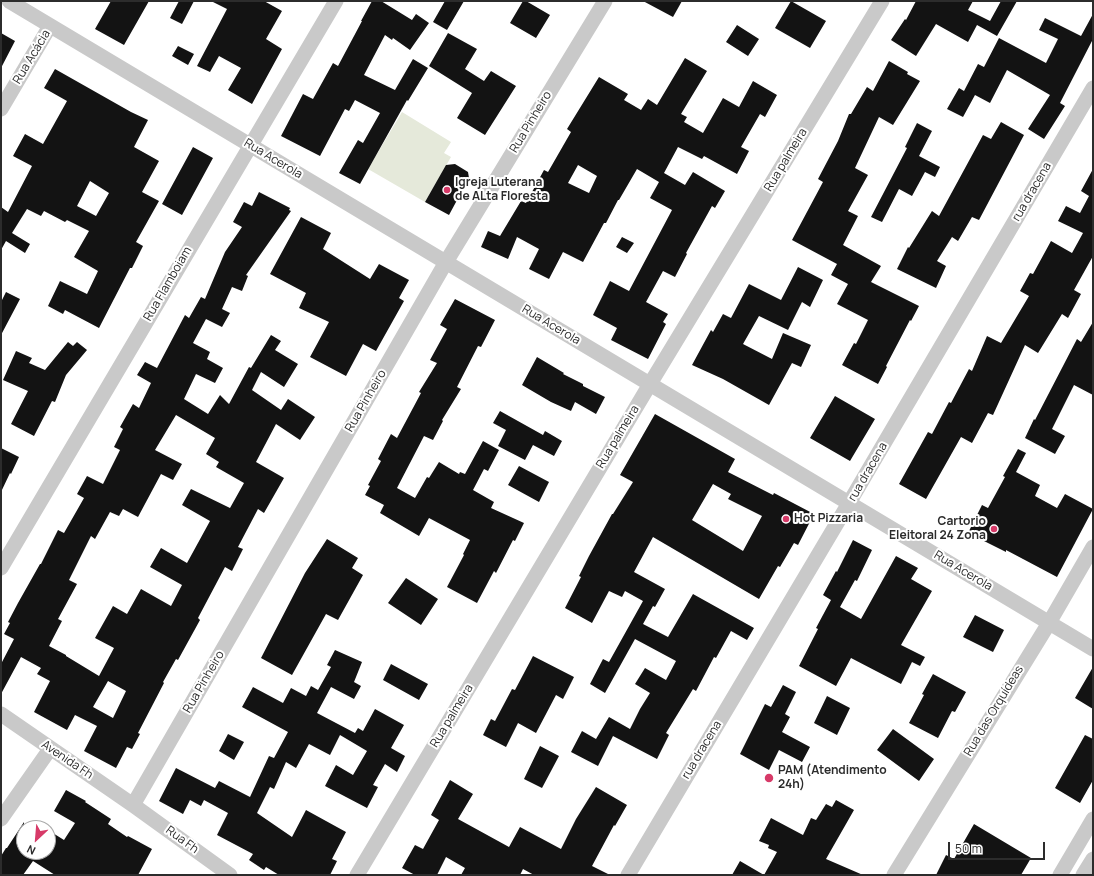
<!DOCTYPE html>
<html>
<head>
<meta charset="utf-8">
<style>
	body { margin:0 }
	#map { position:relative; width:1094px; height:876px; overflow:hidden; background:#fff; font-family:Manrope,sans-serif }
	canvas { display:block }
	.frame { position:absolute; inset:0; border:2px solid #2c2c2c; pointer-events:none }
	.north { position:absolute; left:16px; top:820px; width:40px; height:40px; box-sizing:border-box; background:#fff; border:1px solid #ababab; border-radius:50%; rotate:206deg; font-size:11px; font-weight:700; line-height:16px; text-align:center; color:#2c2c2c }
	.north::after { content:''; display:block; margin:auto; width:14px; height:18px; background:#d73a68; clip-path:polygon(50% 0,100% 100%,50% 72%,0 100%) }
	.scale { position:absolute; left:948px; top:842px; width:97px; height:18px; box-sizing:border-box; border:2px solid #2c2c2c; border-top:0; padding-left:5px; font-size:12px; line-height:14px; white-space:nowrap; color:#2c2c2c; -webkit-text-stroke:3px #fff; paint-order:stroke }
</style>
</head>
<body>
<div id="map">
<canvas width="1094" height="876"></canvas>
<div class="frame"></div>
<div class="north">N</div>
<div class="scale">50 m</div>
</div>
<script>
const ctx = document.querySelector('canvas').getContext('2d');
ctx.lineJoin = 'round';
function paint(path, color) {
  ctx.fillStyle = color;
  ctx.fill(path, 'evenodd');
}
function stroke(path, color, width, dash) {
  ctx.strokeStyle = color;
  ctx.lineWidth = width;
  ctx.lineCap = dash ? 'butt' : 'round';
  ctx.setLineDash(dash || []);
  ctx.stroke(path);
}
function drawText(font, color, halo, rows, align = 'center') {
  ctx.font = font + ' Manrope,sans-serif';
  ctx.lineWidth = 4;
  ctx.setLineDash([]);
  ctx.textBaseline = 'middle';
  ctx.strokeStyle = halo;
  ctx.fillStyle = color;
  for (const [text, x, y, turn = 0] of rows) {
    ctx.save();
    ctx.translate(x, y);
    ctx.rotate((+turn || 0) * Math.PI / 180);
    ctx.textAlign = isNaN(turn) ? turn : align;
    if (halo) ctx.strokeText(text, 0, 0);
    ctx.fillText(text, 0, 0);
    ctx.restore();
  }
}
paint(new Path2D(`
	M402,112L451,142L444,153L451,157L425,202L368,169Z`), '#e5e9da');
paint(new Path2D(`
	M111,1H149L124,45L95,29Z
	M179,1H194L182,24L170,18Z
	M211,1H264L282,11L266,39L282,49L252,104L228,90L241,68L219,56L210,72L197,66L227,9Z
	M372,1H381L412,20L416,14L429,23L410,50L393,38L392,40L385,35L364,75L395,90L413,59L428,68L408,101L407,100L360,184L339,173L358,140L363,143L380,113L355,100L349,111L345,109L320,156L281,136L303,94L313,99L333,63L338,66L362,21H361Z
	M445,1H464L447,30L433,22Z
	M523,1H526L550,15L536,38L510,23Z
	M643,1H682L673,17Z
	M791,1L826,21L810,48L775,28Z
	M916,1H973L968,10L990,21L1001,1H1017L997,36L977,25L968,42L936,24L916,56L891,40L905,19L906,20Z
	M1093,14V39L1060,103L1065,106L1044,139L1028,129L1050,95L1007,70L990,103L975,95L963,117L947,109L959,88L964,91L978,64L984,67L999,38L1046,63L1058,39L1039,30L1045,18L1081,36Z
	M737,25L759,39L748,56L726,42Z
	M1,33L15,41L1,68Z
	M448,33L477,49L465,69L484,81L491,71L516,86L485,135L457,118L472,93L429,66Z
	M178,46L194,54L188,65L172,56Z
	M685,58L707,71L681,114L687,117L684,122L703,133L723,98L739,107L753,81L777,95L765,117L760,114L741,147L749,151L737,174L704,156L702,159L678,147L664,173L685,185L693,172L725,191L715,208L712,206L686,253L687,254L675,277L663,271L646,302L668,314L663,322L666,324L648,359L611,340L617,328L593,315L610,281L629,291L672,210L650,198L659,182L637,169L619,200H618L606,223H604L583,262L563,252L549,279L529,269L539,249L517,237L508,259L481,247L488,231L500,236L521,201L526,203L544,170L548,172L571,132L567,129L599,77L628,94L624,100L641,110L648,99L657,105ZM578,165L597,176L589,193L568,183Z
	M889,61L908,72L907,74L920,81L893,125L879,117L855,168L868,175L848,211L858,216L843,245L881,266L871,282L919,306L911,321L910,320L886,366L887,367L878,384L842,365L854,343L856,344L868,320L837,304L848,284L831,275L837,264L792,240L823,182L818,179L838,141L849,114H851L867,87L873,91Z
	M55,69L131,112L148,120L134,147L159,161L142,192L159,201L136,242L143,246L132,268H130L99,328L65,310L63,314L48,306L60,281L87,294L98,271L74,257L89,231L67,220L65,222L44,211L41,216L27,209L12,233L30,244L25,253L6,241L1,250V207L8,212L32,166L13,156L25,134L43,144L67,101L44,88ZM90,181L109,193L96,216L77,206Z
	M1001,122L1024,135L979,220L972,217L958,241L952,237L937,261L946,266L936,288L897,269L908,247L909,248L932,211L939,216L983,135L991,139Z
	M917,123L932,131L919,156L940,167L935,177L925,172L912,196L899,189L882,222L871,217L907,148L905,147Z
	M193,147L213,158L182,215L162,204Z
	M455,164L468,172L469,178L449,215L425,202L446,165Z
	M1093,169V256L1074,290L1081,294L1068,318L1062,314L1038,353L1025,345L993,415L988,413L972,443L961,437L926,499L899,484L928,432L932,434L949,402L951,403L969,369L972,371L987,336L1001,343L1029,296L1020,291L1030,273L1033,274L1051,241L1072,253L1083,233L1058,221L1066,206L1080,213L1089,196L1081,191Z
	M259,192L290,208L289,210L291,211L246,275L248,276L242,291L232,287L222,309L230,313L222,327L206,319L193,343L210,352L207,359L223,368L215,383L196,374L184,399L208,414L220,395L229,404L249,367L251,368L271,335L281,341L275,350L298,364L284,387L261,372L252,390L281,410L288,399L315,417L300,440L276,424L256,462L284,478L264,513L258,509L238,547L243,549L232,571L225,567L198,618L200,620L178,660L176,659L163,682L164,683L138,733L140,734L132,749L127,747L116,768L84,751L97,726L75,715L67,730L34,712L50,681L37,674L41,668L21,657L1,694V664L14,639L4,634L10,623L8,622L18,603L40,564H41L58,530L64,533L84,498L77,494L87,476L103,484L120,450L114,447L123,429L120,427L133,404L139,408L151,383L137,375L145,362L157,368L185,315L189,318L201,297L205,299L225,252L242,227L233,222L244,202L252,206ZM176,415L215,438L206,454L219,462L216,467L244,483L230,508L191,489L182,505L210,521L187,563L161,548L150,567L182,585L171,606L141,589L127,614L113,606L95,638L114,648L99,676L66,656V655L49,646L62,621L58,619L77,584L69,580L91,536L95,539L110,512L119,516L123,509L138,517L161,474L173,480L182,464L155,450ZM108,681L126,691L113,718L93,707Z
	M301,217L331,233L323,249L370,279L379,264L409,280L399,298L404,301L376,351L363,344L346,376L310,357L329,322L299,308L306,293L270,274Z
	M622,237L634,243L627,253L616,247Z
	M798,267L823,280L810,307L802,302L788,330L759,316L743,344L772,359L783,333L811,345L801,367L792,363L769,405L723,379L692,365L711,330L713,332L723,314L731,318L749,284L781,300Z
	M6,292L20,299L1,335V302Z
	M455,299L495,320L481,347L478,346L457,387L461,389L442,420L443,421L433,440L424,436L397,488L415,498L427,477L429,478L439,462L459,474L460,472L465,474L483,441L499,450L488,471L484,469L473,490L494,502L491,508L524,523L515,541L513,540L496,573L494,571L477,603L447,587L464,555L463,554L470,540L429,518L419,536L380,513L384,505L365,495L370,486L368,485L381,461L378,459L391,434L397,438L421,393L419,392L437,363L430,360L447,329L440,325Z
	M1093,322V395L1074,385L1052,429L1065,436L1055,454L1025,438L1034,419L1035,420L1077,339L1081,342Z
	M68,342L73,346L77,342L87,350L66,375L55,402L52,401L34,436L11,424L28,391L3,380L16,351L32,358L29,363L45,370Z
	M537,357L564,373L563,374L583,384V386L605,397L596,414L575,402L571,411L551,402L522,385Z
	M835,396L875,419L850,461L810,438Z
	M500,411L543,435L545,431L562,441L554,456L533,445L525,460L498,446L506,430L493,423Z
	M655,414L735,459L728,472L773,495L774,493L814,514L798,545L794,543L780,567L778,566L759,599L653,537L634,572L665,589L655,607L653,606L643,624L668,637L693,594L754,628L747,640L731,631L716,658L714,657L696,691L693,689L666,733L669,735L657,759L613,736L598,766L571,752L582,731L596,739L609,717L630,729L640,709L650,693L635,684L645,668L666,680L676,661L635,639L605,693L590,684L603,659L609,662L643,601L625,591L622,597L609,591L592,623L565,608L581,577L579,576L589,556L612,514H613L633,482L620,475ZM713,484L731,494L728,499L762,516L743,551L692,520Z
	M1,448L19,457L11,474L10,473L1,492Z
	M1018,449L1026,453L1016,472L1040,485L1035,496L1057,508L1065,494L1093,509L1057,577L1006,550V552L968,533L982,505L988,508L1005,477L1003,476Z
	M519,466L549,482L539,502L508,485Z
	M327,539L358,558L352,568L363,575L338,620L326,614L292,675L261,658L305,573Z
	M853,540L872,550L857,581L855,580L840,607L861,619L896,556L918,568L911,579L932,591L901,645L925,657L920,666L912,662L901,684L851,658L836,686L799,666L818,629L816,628L831,600L823,595L836,571L837,572Z
	M406,578L438,599L421,625L388,603Z
	M975,615L1004,630L993,652L963,637Z
	M335,650L362,662L354,682L361,686L354,699L331,687L317,713L355,733L358,728L363,731L375,709L404,725L391,748L405,756L397,772L385,764L373,785L378,787L367,808L325,786L336,765L353,775L367,751L340,735L330,755L309,744L296,768L286,762L274,789L270,787L257,813L292,837L306,810L346,832L332,859L337,861L330,875H279L266,867L264,870L249,860L253,854L217,835L228,813L204,800L201,806L190,800L183,814L159,801L176,768L215,788L219,781L250,797L269,756L274,758L288,732L242,707L253,687L283,703L291,688L306,696L311,686L318,690L331,667L327,665Z
	M533,656L574,677L563,699L556,695L536,733L518,723L506,747L483,735L491,719L495,721L512,689L515,690Z
	M391,664L428,684L419,700L383,680Z
	M1093,667V709L1075,698Z
	M933,674L966,692L955,712L952,711L938,738L909,723L924,695L922,694Z
	M783,685L796,692L785,714L790,717L782,732L810,747L802,762L779,750L769,770L740,754L765,704L771,707Z
	M827,696L850,708L837,735L814,723Z
	M893,729L934,759L919,781L877,750Z
	M228,734L244,742L234,760L219,751Z
	M1085,735L1093,739V780L1080,803L1055,788Z
	M540,746L559,756L542,788L524,779Z
	M450,780L473,794L458,819L509,847L520,827L561,849L576,819L596,787L627,805L615,826L614,825L592,866L610,875H534L523,869L520,875H461L465,868L446,857L437,875H415L402,868L415,845L423,849L439,820L431,815Z
	M66,790L86,801L85,802L111,819L108,824L127,837L128,836L152,849L138,875H55L33,861L23,875H1V856L6,848H7L24,822V852H48V830L64,840L75,823L54,811Z
	M836,800L854,810L826,859L863,875H732L740,861L764,875L777,852L768,848L769,845L759,841L771,818L803,835L811,818L816,820L826,804L832,807Z
	M974,824L1031,858L1021,875H936L946,855L954,859Z`), '#131313');
stroke(new Path2D(`
	M9,1L1093,649
	M1,109L50,26
	M1,568L336,1
	M1,714L133,805L230,875
	M133,805L446,262L605,1
	M1,819L50,749
	M357,875L650,384L882,1
	M628,875L849,503L1093,88
	M894,875L1049,623L1093,547
	M1060,875L1093,819
	M1083,875L1093,859`), '#c9c9c9', 15);
for (const [x, y, r, color] of [
	[447,190,4,"#d73a68"],
	[786,519,4,"#d73a68"],
	[994,529,4,"#d73a68"],
	[769,778,5,"#d73a68"]
]) {
  const dot = new Path2D();
  dot.arc(x, y, r, 0, 2 * Math.PI);
  ctx.fillStyle = color;
  ctx.fill(dot);
  stroke(dot, '#fff', 1.5);
}
drawText('12px', '#2c2c2c', '#fff', [
	["Rua Acácia",32,57,-59],
	["Rua Pinheiro",531,122,-59],
	["Rua Acerola",273,159,31],
	["Rua palmeira",786,160,-59],
	["rua dracena",1032,192,-60],
	["Rua Flamboiam",168,284,-60],
	["Rua Acerola",551,325,31],
	["Rua Pinheiro",366,401,-60],
	["Rua palmeira",618,437,-59],
	["rua dracena",868,472,-60],
	["Rua Acerola",963,571,31],
	["Rua Pinheiro",204,682,-60],
	["Rua das Orquídeas",994,711,-59],
	["Rua palmeira",452,716,-59],
	["rua dracena",702,750,-59],
	["Avenida Fh",67,760,34],
	["Rua Fh",182,840,36]
]);
drawText('bold 12px', '#2c2c2c', '#fff', [
	["Igreja Luterana",455,183],
	["de ALta Floresta",455,197],
	["Hot Pizzaria",794,519],
	["Cartorio",986,522,"right"],
	["Eleitoral 24 Zona",986,536,"right"],
	["PAM (Atendimento",778,771],
	["24h)",778,785]
], 'left');
</script>
</body>
</html>
